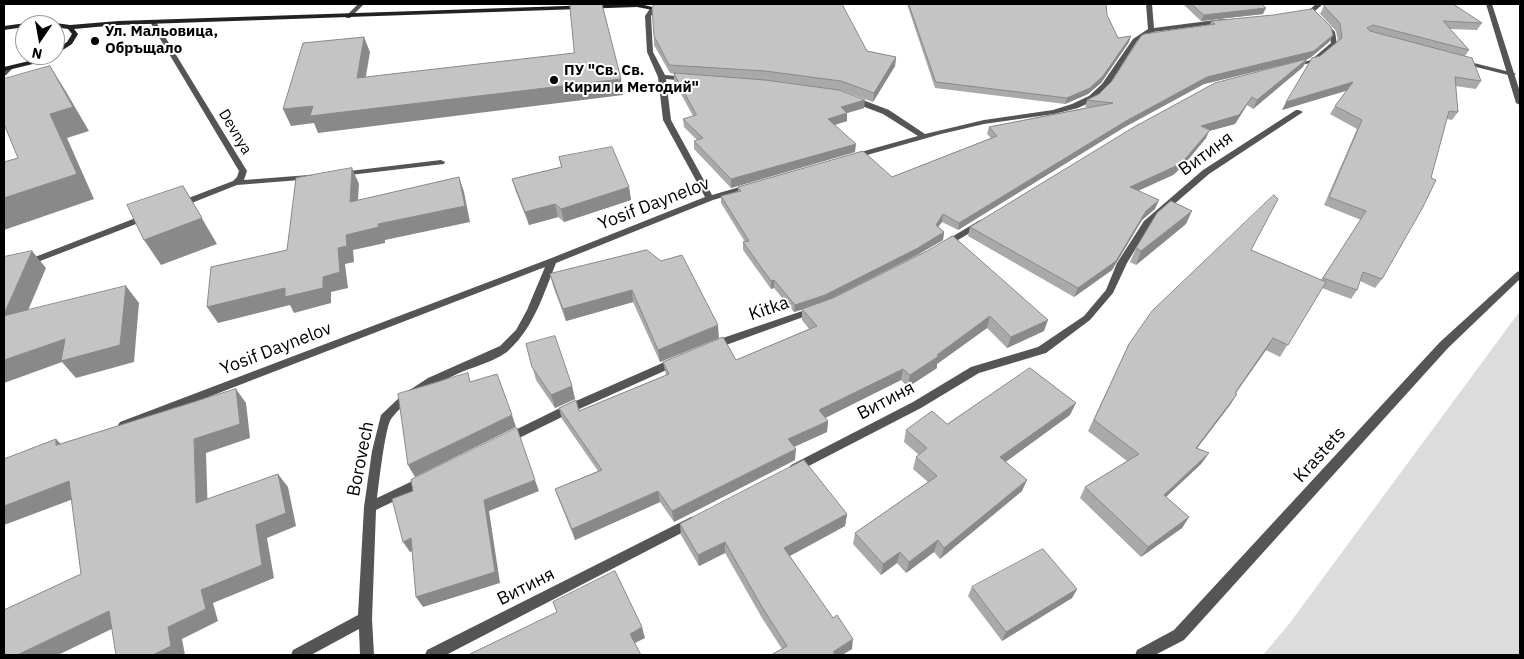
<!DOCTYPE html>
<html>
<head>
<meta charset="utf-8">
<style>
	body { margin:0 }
	#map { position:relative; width:1524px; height:659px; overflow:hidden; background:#fff; font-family:"IBM Plex Sans",sans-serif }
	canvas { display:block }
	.frame { position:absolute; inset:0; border:5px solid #000; pointer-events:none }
	.north { position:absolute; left:15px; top:15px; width:50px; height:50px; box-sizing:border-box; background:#fff; border:1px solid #999; border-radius:50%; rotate:192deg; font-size:14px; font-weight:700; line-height:20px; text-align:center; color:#000 }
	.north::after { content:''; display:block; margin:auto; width:18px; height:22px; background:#000; clip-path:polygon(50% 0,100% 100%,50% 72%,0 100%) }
</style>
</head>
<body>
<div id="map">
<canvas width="1524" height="659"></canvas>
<div class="frame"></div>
<div class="north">N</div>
</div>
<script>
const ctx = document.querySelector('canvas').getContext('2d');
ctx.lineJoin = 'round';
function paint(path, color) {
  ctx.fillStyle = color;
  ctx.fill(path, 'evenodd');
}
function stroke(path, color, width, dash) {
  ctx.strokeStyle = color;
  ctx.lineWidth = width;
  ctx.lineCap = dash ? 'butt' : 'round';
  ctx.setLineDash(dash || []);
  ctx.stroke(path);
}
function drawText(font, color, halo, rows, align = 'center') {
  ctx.font = font + ' "IBM Plex Sans",sans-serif';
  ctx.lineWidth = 4;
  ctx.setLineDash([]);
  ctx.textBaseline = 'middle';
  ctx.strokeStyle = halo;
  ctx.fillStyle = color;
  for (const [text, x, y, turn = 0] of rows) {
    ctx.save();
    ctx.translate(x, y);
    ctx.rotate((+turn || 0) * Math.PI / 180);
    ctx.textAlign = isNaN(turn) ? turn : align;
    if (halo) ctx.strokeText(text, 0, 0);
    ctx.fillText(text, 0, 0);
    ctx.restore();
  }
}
paint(new Path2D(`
	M1520,311V655H1263L1289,624Z`), '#dcdcdc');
paint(new Path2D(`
	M358,4H364L350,18H346V16Z
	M1462,60L1514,73L1516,74L1512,76L1460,63V61Z
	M1296,110H1299L1303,112L1209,174L1150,225L1127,263L1113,293L1090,320L1046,353L979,373L921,408L799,471L795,473L791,471L789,468L791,465L913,402L971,367L1038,347L1084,316L1106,290L1117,263L1144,221L1203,170Z
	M691,517L695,518L697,522L695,526L446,655H425L427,650Z`), '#555');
paint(new Path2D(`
	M671,4H686L683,6L655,10L651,16L653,52L665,75L687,77L691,79L687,81L666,79L671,120L712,195L750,184L754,186L753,188L713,200L556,263C544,293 534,327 509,350C500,359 477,366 464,371C439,382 409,395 391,419C385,428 379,483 377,498L423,476L427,477L429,481L427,485L376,510L372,619L374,655H360L359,629L311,655H291L293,650L358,615L364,507L372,451L381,415L402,395L428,378L500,346L516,330L527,310L545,267L128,428L124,429L120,428L118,425L120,422L549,259L705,197L663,120L658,77L647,52L645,16L651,7Z
	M1146,4H1152L1154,28L1223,19L1226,21L1223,23L1153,32L1137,41L1108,87L1095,100L1078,108L1054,114L984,124L941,134L853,159L849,157L850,155L918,136L883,114L849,101V97H855L889,110L925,134L984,120L1053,110L1072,104L1089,96L1102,84L1133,39L1148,29Z
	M1316,4H1323L1315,11L1335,32L1337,44L1315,62L1292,67V65L1311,60L1331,43L1329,33L1308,11Z
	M1486,4H1492L1520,92V105L1516,103Z
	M153,20L156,22L247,171L244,180L309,175H312V179L237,185L184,206H178V202L233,181L237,177L239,171L150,22Z
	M8,67L13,68L6,75L4,76V70Z
	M441,160L445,162L444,164L341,176L337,174L341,172Z
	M146,214L149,215L150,217L149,219L4,275V269Z
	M980,220L984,223L983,225L948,246L945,247L940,244Z
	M1520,271V279L1448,348L1184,640L1155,655H1135L1137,650L1174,630L1440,342L1517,272Z
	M814,307L817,308L819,310L817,312L715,349L710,345L711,342Z
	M676,357L680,358L681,361L680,364L568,414L511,442L507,444L503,442L501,439L503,436L560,408Z`), '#555');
paint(new Path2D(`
	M625,4H640L656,8L653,10L637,7L118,25L74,29L78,34L72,44L55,55V50L67,42L72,34L68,29L55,27V25H25V27L4,30V26L41,21L70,25L118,21Z
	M45,55H54L37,63L4,71V67L33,60Z`), '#222');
paint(new Path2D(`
	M907,4H1106L1107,15L1118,38L1129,42L1101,83L1088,94L1065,104L935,88Z
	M1183,4H1262L1263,14L1201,21Z
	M1325,4L1482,23L1477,30L1450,29L1469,50L1465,56L1481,81L1476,89L1455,86L1458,112L1452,120L1447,119L1382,279L1375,288L1360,281L1357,290L1351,299L1322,288L1280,357L1266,350L1236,393L1237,394L1230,405L1197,448L1209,453L1201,464L1166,497L1189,517L1182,528L1141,557L1080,498L1085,487L1127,461L1088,431L1129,344L1251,250L1321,280L1361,220L1324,205L1357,129L1330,114L1335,106L1347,90L1282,110L1320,56L1338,42L1336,31L1320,14Z
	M1211,21L1333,35L1329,42L1310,58L1307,59L1303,67L1253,109L1247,105L1235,124L1209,131L1206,138L1182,167L1173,175L1138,190L1155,209L1142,220L1112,270L1074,297L968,236L970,227L1294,62L1204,84L1123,128L958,230L942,222L938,227L944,232L943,240L917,255L831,299L927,251L1044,331L1007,348L987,328L937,364V368L908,387L901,380L825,418L828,421L827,432L794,447L795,460L674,522L660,502L575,540L559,500L555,489L598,471L562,419L559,408L579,411L666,375L663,362L736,360L809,329L802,320V310L794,312L774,288L771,289L743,250V242H745L721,203V196L738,191V187L892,177L991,138L987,134L989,127L1089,107H1085L1087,100L1099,94L1210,25Z
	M654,36L867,51L896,57L895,66L873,102L840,90L864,108L847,113V121L835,125L855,152L731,188L694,149V141L697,140L684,127L683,119L693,116L674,81V74L670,73L654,45Z
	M559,157L629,187L631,200L564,222L558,217L529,225L516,192L512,179L561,167Z
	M1186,224L1136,265L1130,262L1136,248Z
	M647,250L719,338L660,362L633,302L566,321L553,286L550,274Z
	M526,344L572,386L575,399L555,408L536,380Z
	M1070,415L1005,462L1022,491L940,559L934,552L906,573L897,563L881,575L853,544L855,533L928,482L913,469L916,457L919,455L904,442L906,430L947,424Z
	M847,514L845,526L790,556L852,649L842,655H771L782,649L762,618L725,553L699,566L681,535L680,524Z
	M972,587L1077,589L1072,598L1002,641L968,596Z`), '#a9a9a9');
paint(new Path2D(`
	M1266,8L1263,14L1201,21L1204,15Z
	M1333,35L1329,42L1310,58L1307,59L1303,67L1253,109L1257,100L1307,59L1204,84L1123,128L958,230L959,223L1126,121L1207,77Z
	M1131,36L1129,42L1101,83L1088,94L1065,104L1067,98Z
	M364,37L370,52L363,94L357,78Z
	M896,57L895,66L873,102L874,93Z
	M50,66L65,90L89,131L67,138L94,199L4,230V198L50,114Z
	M621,79L623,95L318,133L314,123L291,126L283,109L313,106Z
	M1353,82L1349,90L1282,110L1286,102Z
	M1252,97L1247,105L1235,124L1209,131L1206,138L1182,167L1173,175L1127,196L1130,187L1201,126Z
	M865,100L864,108L847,113V121L827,127L828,119L841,107Z
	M856,144L855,152L731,188V179Z
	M352,168L359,184L357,217L350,202Z
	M459,177L464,192L470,222L385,240V243L353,250L354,262L345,264L348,288L331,292V303L294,313L290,305L218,323L207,307L323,277L346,235L378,224Z
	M183,186L217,244L161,265L144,240Z
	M629,187L631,200L564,222L561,209Z
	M1159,200L1155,209L1142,220L1112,270L1074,297L1078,288L1146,211Z
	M555,204L558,217L529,225L525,212Z
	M1192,211L1186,224L1136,265L1141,251Z
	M943,214L942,222L934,232L936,225Z
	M944,232L943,240L917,255L824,302L794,312L795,305Z
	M32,251L46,268L18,334L4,318V314Z
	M774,280V288L771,289V281Z
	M126,286L139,303L134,362L76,378L62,362L4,383V360L65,339Z
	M632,290L633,302L566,321L563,309Z
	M990,316L987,328L937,364V368L908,387L910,375Z
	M1048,320L1044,331L1007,348L1011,337Z
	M718,325L719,338L660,362L658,350Z
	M1273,338L1266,350L1228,404L1235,393Z
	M903,369L901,380L819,421V410Z
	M572,386L575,399L555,408L551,395Z
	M236,389L246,403L250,438L206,453L208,517L196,503L194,439Z
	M1237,394L1230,405L1189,459L1196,448Z
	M1076,403L1070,415L996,469L1000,457Z
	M512,415L516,427L415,477L408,465Z
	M828,421L827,432L787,450L788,439Z
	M56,439L70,453L56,445Z
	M796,449L795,460L674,522L672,511Z
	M1209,453L1201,464L1157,505L1164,495Z
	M278,474L288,487L296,526L267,538L274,578L213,603L218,621L182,639L185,655H153L168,627L201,590L256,525Z
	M535,480L539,491L489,511L500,583L423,607L416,597L484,500Z
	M1027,480L1022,491L940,559L944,548Z
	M69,481L84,495L4,525V506Z
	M658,491L660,502L575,540L572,529Z
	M847,514L845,526L784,559V548Z
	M1189,517L1182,528L1141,557L1148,547Z
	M411,538L418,549L410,552L403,542Z
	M938,540L934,552L906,573L909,562Z
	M725,542V553L699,566L698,555Z
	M900,552L897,563L881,575L883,564Z
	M1077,589L1072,598L1002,641L1006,632Z
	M109,611L124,623L58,655H17Z
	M642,627L645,638L633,644L630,634Z
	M853,639L852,649L842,655H833V652Z`), '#898989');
const building = new Path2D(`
	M570,4H602L621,79L310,116L313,106L283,109L303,43L364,37L357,78L574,53Z
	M655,4H842L867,51L896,57L874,93L841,81L765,71L669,65L654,36L652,8Z
	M909,4H1106L1107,15L1118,38L1131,36L1103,76L1090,88L1067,98L936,82Z
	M1192,4H1262L1266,8L1204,15Z
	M1325,4H1453L1482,23L1443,21L1469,50L1373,25L1367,28L1370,31L1472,58L1481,81L1455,77L1458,112L1449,111L1431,178L1436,180L1423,207L1382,279L1363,272L1357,290L1323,278L1366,211L1329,197L1362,120L1335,106L1353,82L1286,102L1312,58L1320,56L1342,38L1340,23L1324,6Z
	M1313,9L1331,27L1333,35L1314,51L1207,77L1126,121L959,223L943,214L936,225L944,232L918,248L825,295L795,305L774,280L771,281L743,242L749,241L721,196L741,191L738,187L863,151L892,177L997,136L989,127L1113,103L1087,100L1099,94L1112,81L1141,36L1144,34L1215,24L1211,21L1273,15Z
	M1307,59L1257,100L1252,97L1239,115L1201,126L1210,130L1186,158L1176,166L1130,187L1159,200L1146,211L1116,261L1078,288L970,227L1134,127L1215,83Z
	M50,66L73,107L50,114L77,174L4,198V162L18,158L4,124V79Z
	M674,73L765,80L839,90L865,100L841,107L847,113L828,119L856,144L731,179L694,141L703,138L683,119L696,115Z
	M612,147L629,187L561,209L555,204L525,212L512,179L562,167L559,157Z
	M352,168L350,202L459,177L465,206L378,224L379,227L346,235L347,246L338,248L340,272L323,277V288L285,297V288L207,307L211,267L287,250L296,178Z
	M183,186L202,218L144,240L127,205Z
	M1274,195L1278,199L1251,250L1326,282L1288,345L1273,338L1235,393L1237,394L1196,448L1209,453L1164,495L1189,517L1148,547L1085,487L1139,454L1094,420L1129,344L1152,311Z
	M1171,201L1192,211L1141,251L1136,248L1157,213Z
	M953,236L1048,320L1011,337L990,316L937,355L939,356L910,375L903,369L819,410L828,421L788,439L796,449L672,511L658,491L572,529L555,489L602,470L559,408L576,400L579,411L669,374L663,362L723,337L736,360L817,326L802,309L833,298L927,251Z
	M647,250L661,261L682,255L718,325L658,350L632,290L563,309L550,274Z
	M32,251L4,314V257Z
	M126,286L120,345L61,361L65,339L4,360V316Z
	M555,336L572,386L551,395L532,367L526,344Z
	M1030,368L1076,403L1000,457L1027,480L944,548L938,540L909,562L900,552L883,564L855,533L937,476L916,457L927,448L906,430L932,411L947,424Z
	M468,373L470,382L497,374L512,415L408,465L398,394Z
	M236,389L240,424L194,439L196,503L278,474L286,513L256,525L262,565L201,590L206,609L168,627L171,646L153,655H116L109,611L17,655H4V610L81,574L69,481L4,506V459L56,439V445Z
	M517,428L535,480L484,500L495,572L416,597L411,538L403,542L392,499L413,491L411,480Z
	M804,460L847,514L784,548L833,618L837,615L853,639L833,652L836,655H771L787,646L762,607L725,542L698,555L680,524Z
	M1043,549L1077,589L1006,632L972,587Z
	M615,571L642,627L630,634L641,655H468L557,612L553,602Z`);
paint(building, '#c4c4c4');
stroke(building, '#898989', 1);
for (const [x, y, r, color] of [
	[95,41,5,"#000"],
	[554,80,5,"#000"]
]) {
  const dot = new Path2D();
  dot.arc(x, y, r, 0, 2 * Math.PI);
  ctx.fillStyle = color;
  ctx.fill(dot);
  stroke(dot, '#fff', 2);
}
drawText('bold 15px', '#000', '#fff', [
	["Ул. Мальовица,",105,32],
	["Обръщало",105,49],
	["ПУ \"Св. Св.",564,71],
	["Кирил и Методий\"",564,88]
], 'left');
drawText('15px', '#000', '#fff', [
	["Devnya",235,132,59]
]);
drawText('18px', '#000', '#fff', [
	["Витиня",1206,154,-36],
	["Yosif Daynelov",654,204,-21],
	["Kitka",769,309,-19],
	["Yosif Daynelov",276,349,-21],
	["Витиня",886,401,-28],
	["Krastets",1320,455,-48],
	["Borovech",361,459,-79],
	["Витиня",526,587,-27]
]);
</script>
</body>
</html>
